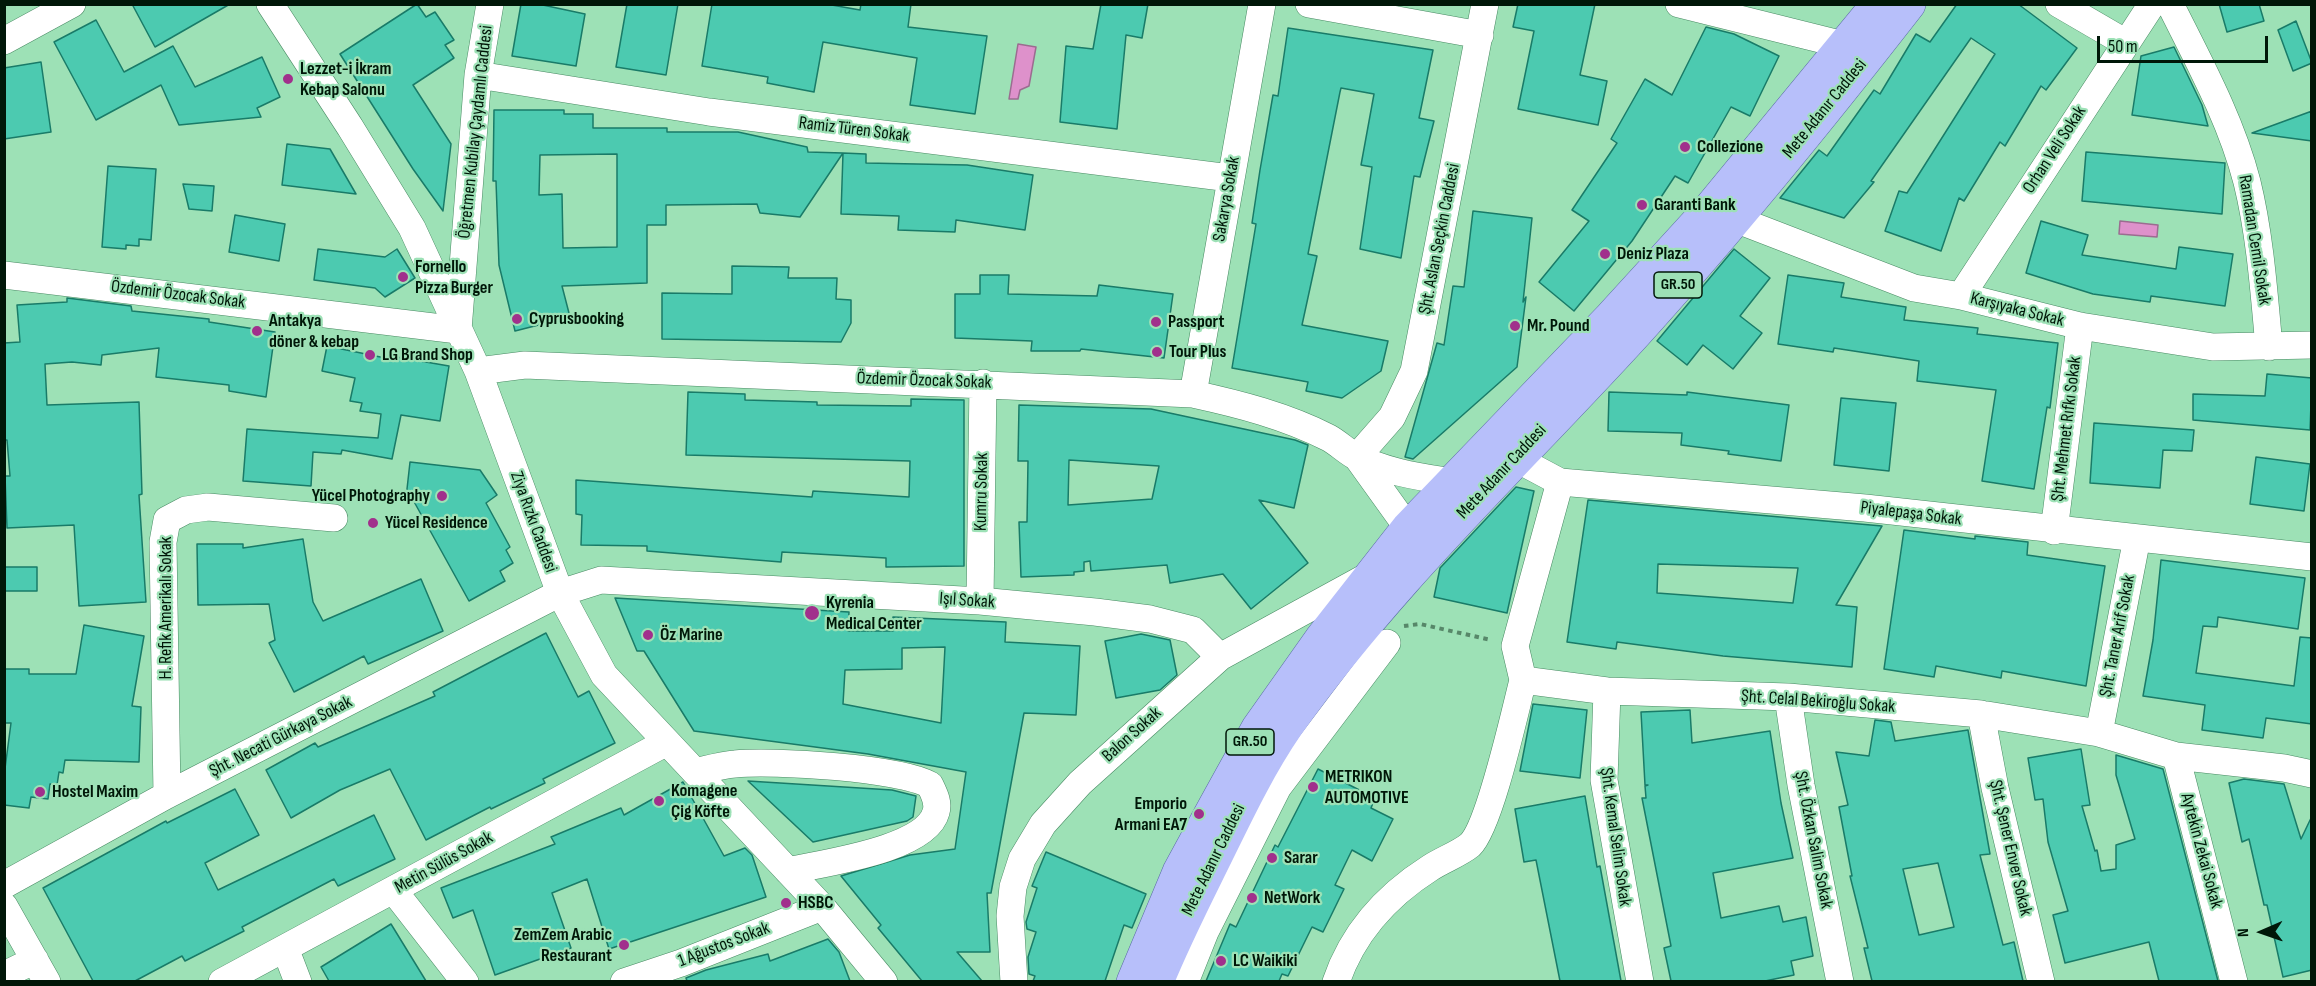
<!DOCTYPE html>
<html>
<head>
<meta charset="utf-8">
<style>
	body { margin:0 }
	#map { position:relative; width:2316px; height:986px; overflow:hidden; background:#9de1b6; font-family:"Sofia Sans Condensed",sans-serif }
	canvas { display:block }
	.frame { position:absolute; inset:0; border:6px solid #001708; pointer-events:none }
	.north { position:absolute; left:2232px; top:902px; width:60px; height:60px; -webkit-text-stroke:4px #9de1b6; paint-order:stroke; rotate:268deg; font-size:16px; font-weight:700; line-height:24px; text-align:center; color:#001708 }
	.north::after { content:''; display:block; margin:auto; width:21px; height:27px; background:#001708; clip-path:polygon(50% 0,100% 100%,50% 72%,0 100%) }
	.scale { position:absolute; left:2097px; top:36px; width:171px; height:27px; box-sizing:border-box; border:3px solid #001708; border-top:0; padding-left:8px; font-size:18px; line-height:21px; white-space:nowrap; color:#001708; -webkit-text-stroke:4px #9de1b6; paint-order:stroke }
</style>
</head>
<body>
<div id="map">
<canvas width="2316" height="986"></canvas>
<div class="frame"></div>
<div class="north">N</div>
<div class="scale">50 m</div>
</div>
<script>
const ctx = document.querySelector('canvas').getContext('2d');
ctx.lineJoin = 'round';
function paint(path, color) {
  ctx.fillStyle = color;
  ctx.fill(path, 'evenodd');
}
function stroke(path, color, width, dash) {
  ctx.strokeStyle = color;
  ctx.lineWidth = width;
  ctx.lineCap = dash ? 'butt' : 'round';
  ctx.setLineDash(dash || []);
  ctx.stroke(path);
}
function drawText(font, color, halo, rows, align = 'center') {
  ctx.font = font + ' "Sofia Sans Condensed",sans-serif';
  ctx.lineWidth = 4.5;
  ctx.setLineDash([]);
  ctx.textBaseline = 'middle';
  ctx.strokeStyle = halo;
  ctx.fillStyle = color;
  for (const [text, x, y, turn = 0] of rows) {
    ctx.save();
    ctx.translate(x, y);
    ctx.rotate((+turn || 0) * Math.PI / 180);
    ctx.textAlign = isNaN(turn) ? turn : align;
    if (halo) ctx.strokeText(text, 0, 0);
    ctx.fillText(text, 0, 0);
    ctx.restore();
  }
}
const water = new Path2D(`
	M1018,44L1036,47L1029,86L1020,90L1018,99H1009Z
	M2120,221L2158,225L2157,237L2119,234Z`);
paint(water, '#de91cb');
stroke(water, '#9b6c90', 1.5);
const building = new Path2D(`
	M132,4H230L155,47Z
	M417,4L426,17L435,12L454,40L445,45L454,58L413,85L451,144L443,211L413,169L340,54Z
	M521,4H538L585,14L576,66L512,56Z
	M627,4H678L666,75L616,67Z
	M712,4H826L860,10L861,4H911L908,27L987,36L975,114L910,105L917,58L823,42L814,92L767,83L768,77L702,66Z
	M1101,4H1148L1142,38L1126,35L1117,129L1060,122L1066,46L1093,49Z
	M1518,4H1595L1580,75L1607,81L1598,125L1518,109L1534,31L1513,27Z
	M1957,4H2018L2077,48L2046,90L2041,86L2005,146L2000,142L1964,201L1959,198L1941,251L1885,231L1899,191L1907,193L1995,54L1971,38L1871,181L1874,182L1844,218L1780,198L1819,150L1827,156L1874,90L1880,94L1916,34L1930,42Z
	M2219,4H2259L2264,21L2227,32Z
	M96,20L124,72L173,46L195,87L262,57L280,97L257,108L261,117L179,125L161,85L96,120L54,42Z
	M2296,21L2312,63L2293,71L2278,30Z
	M1706,27L1734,34L1779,56L1750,116L1731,107L1688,183L1675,176L1632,241L1574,311L1539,282L1589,221L1572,210L1617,143L1611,139L1645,79L1672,95Z
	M1288,28L1433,50L1419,118L1434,121L1420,177L1414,176L1401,258L1360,249L1372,167L1361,165L1374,94L1341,88L1340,92L1308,254L1317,256L1302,325L1388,341L1381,371L1342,398L1306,391L1308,382L1232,368L1256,224L1252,223L1260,170L1273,95L1278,96Z
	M2174,47L2202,105L2208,126L2132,115L2141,56Z
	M41,62L51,132L4,139V68Z
	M494,110H564V114H593V128H667V132H738L807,147L808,152L843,153L800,217L760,213L757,204L666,205V225H647V283L562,286L570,317L515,331L499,265L496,181H493ZM617,154V247L563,248L562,194L539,195L540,155Z
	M2312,111V141L2252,133Z
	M287,144L330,149L356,194L282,185Z
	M2086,152L2225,163L2222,214L2082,201Z
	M843,153L866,154V163L967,165L1033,175L1025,230L956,220L955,232L898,230L899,216L841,214Z
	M108,166L156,169L151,240L139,239V246L126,245V249L102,247Z
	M183,184L214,186L212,211L189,209Z
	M1473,211L1532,218L1523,302L1526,297L1517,367L1413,459L1405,457L1437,343L1444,345L1453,286L1464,287Z
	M235,215L285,224L279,261L229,252Z
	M2041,221L2088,235L2082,255L2176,269L2179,247L2233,254L2225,306L2151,296L2150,302L2093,294L2026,273Z
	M318,249L385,257L397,249L415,278L385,297L375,288L314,280Z
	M1734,249L1770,278L1740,316L1762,333L1733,369L1703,345L1687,365L1657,341Z
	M732,266L789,267L788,278H837L836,299L851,300V323L841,342L662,339V293L732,294Z
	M980,275H1009L1008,294L1097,296L1099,285L1173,294L1164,358L1081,349L1080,351H1031L1032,341L955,338V294H980Z
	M1788,275L1844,283L1841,297L1906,307L1904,320L1978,328L1977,334L2058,343L2050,408L2047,407L2034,489L1982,481L1996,390L1917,381L1919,361L1834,348L1833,352L1778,344Z
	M67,298L131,306L132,311L209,319V322L275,332L266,397L229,391V385L156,377L159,348L102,355L101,365L72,362L45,364L47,405L139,402L142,494L139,495L146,602L79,606L74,525L7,528L5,476H10L7,440H4V343L20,342L17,305L67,302Z
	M327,346L390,359L391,356L449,366L440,421L401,415L392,459L342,450L341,454L313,452L311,486L243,481L247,429L378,438L381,414L360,411L362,403L350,401L355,378L322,371Z
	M2267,374L2312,378L2310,430L2193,420V394L2265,396Z
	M688,392L745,394V400L817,402V405L911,406V399L964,400V566L886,567V558L782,552L781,562L647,551V546L581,545L582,515L576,514V480L812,497L813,491L909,497L910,461L686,455Z
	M1609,392L1687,395V392L1789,405L1781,461L1728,454L1729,451L1681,445L1682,433L1608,431Z
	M1841,398L1896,403L1889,471L1834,465Z
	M1019,405L1151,409L1295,440L1308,445L1294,508L1259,500L1308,563L1251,609L1223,574L1170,583L1167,565L1091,571L1090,561L1084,562V571L1074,572V575L1021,577L1019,522H1027L1028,461H1018ZM1069,460L1159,466L1152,499L1068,505Z
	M2094,423L2194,430L2192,451L2163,450L2160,488L2090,483Z
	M2256,457L2310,464L2304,511L2250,504Z
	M410,462L480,470L497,495L486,503L510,547L506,550L513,563L500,571L505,581L469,601L407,489Z
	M1516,487L1534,491L1507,613L1434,597L1440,568Z
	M1588,500L1882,526L1836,605L1857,607L1852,667L1723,656L1617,642L1616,649L1567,642ZM1658,564L1798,568L1793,603L1657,593Z
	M1904,530L1975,539V536L2028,542L2027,555L2105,566L2086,686L2002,671L2001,678L1936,666L1934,677L1884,669Z
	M303,539L313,602L323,621L421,579L443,631L368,664L364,656L294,692L269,643L275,640L269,604L198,605L197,544H243V548Z
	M2161,560L2305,578L2298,629L2218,617L2217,627L2203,626L2196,673L2294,686L2300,637L2312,638V724L2266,718L2263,738L2202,730L2205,705L2143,696L2153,640Z
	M4,567H37V591H4Z
	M615,598L849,612L848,631H893V617L1006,622L1005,642L1080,646L1076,715L1024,713L991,893H987L990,952H957L982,981H922L878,928L881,925L841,876L910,855L955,849L966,772L868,754L694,731L644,651H637ZM945,647L941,723L843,704L845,670L902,669V648Z
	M84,625L144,636L132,706L141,707L139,762L65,760L63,773L59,772L57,785L50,784L48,799L31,797L29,808L4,805V776L11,723H4V669H29V674H76Z
	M546,633L578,697L589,691L615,743L543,779L545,783L491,809L490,807L426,840L390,769L340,790L291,818L266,770L315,743L318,747L435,696L433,692Z
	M1141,634L1170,640L1177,675L1160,690L1116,698L1105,641Z
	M1533,704L1587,710L1580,778L1520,771Z
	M1690,710L1692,743L1770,731L1781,803L1793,858L1713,873L1721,918L1779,906L1783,922L1806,917L1813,956L1791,961L1794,975L1765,981H1671L1664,948L1671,946L1642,798H1646L1645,786L1648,785H1645L1641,712Z
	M1875,720L1891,722L1895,741L1968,730L1990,854L1980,855L2003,945L2014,942L2023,981H1872L1864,948H1868L1850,876H1852L1839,807L1848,805L1836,752L1869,756ZM1938,863L1954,927L1919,935L1903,869Z
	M2081,749L2090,805L2082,806L2095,851L2097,850L2101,871L2116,869V845L2135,839L2116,775V755L2163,769L2218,981H2159L2149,942L2065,963L2053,915L2068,911L2048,842L2043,799L2035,800L2028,758Z
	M1318,769L1375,798L1371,808L1393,819L1372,861L1352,850L1335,885L1344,889L1323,932L1312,927L1288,976L1282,974L1279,981H1206L1230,924L1236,927L1275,845L1278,847Z
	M2244,779L2284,784L2301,839L2312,816V970L2283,977L2267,905H2264L2249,839L2242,842L2229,783Z
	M748,781L892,790L916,796L913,817L907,821L813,842Z
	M683,782L724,856L745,848L752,855L766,897L609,949L587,879L552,893L571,948L495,975L473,910L453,918L441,888L555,844L551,837L621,808L624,815Z
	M235,789L259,835L205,863L218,890L374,815L395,859L338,886L334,879L242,927L244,931L185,961L182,956L135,981H93L43,888L166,821L167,823Z
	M1585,796L1597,867L1600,866L1621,981H1560L1536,860L1524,862L1515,809Z
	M1046,852L1146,894L1132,928L1124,925L1105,981H1033L1035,976L1029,974L1028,957L1036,932L1027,929L1026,922L1037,888L1032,886Z
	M391,924L426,981H329L321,967Z
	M828,939L839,952L850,981H687L686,978L706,970L768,954L770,961Z`);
paint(building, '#4ccab0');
stroke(building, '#197b68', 1.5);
const minor = new Path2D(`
	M270,4L350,127L412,228L478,371L560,593L604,675L822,907L884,982
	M1309,4L1480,35
	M1679,4L1844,45
	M2059,4L2126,43
	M2170,4C2199,62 2231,120 2247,182C2260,235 2264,292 2269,347
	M4,41L72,4
	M478,75L709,112L1230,178
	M1735,219L1914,288L1961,296L2080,326L2213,347L2312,345
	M4,275L458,330L478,75L490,4
	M1961,296L2152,4
	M478,371L525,365L1193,394C1239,404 1286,416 1329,438C1338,443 1346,451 1355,456C1384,472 1421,477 1452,482
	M1193,394L1262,4
	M1357,457L1392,417L1414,371L1485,4
	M1357,457L1408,528L1421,542
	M1515,458L1560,482L1865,508L2312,557
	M1560,482L1515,646L1523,680L1607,691L1788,697L1981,714L2099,733L2176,756L2284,768L2312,774
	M2054,531L2080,326
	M980,601L983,383
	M1607,691L1604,780L1640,982
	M1788,697L1801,785L1840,982
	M1981,714L1995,788L2041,982
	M2099,733L2137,538
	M2176,756L2234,982
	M695,772C708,769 722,765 735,764C773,760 901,768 930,785C934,794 939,802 936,812C926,850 822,863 788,871
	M167,795L163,542L167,520L186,510L208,507L334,518
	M4,885L167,795L560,593L601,580L980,601L1095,612L1150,619L1193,630L1220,657
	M394,891L465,982
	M4,906L47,982
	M285,948L298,982
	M4,975L35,960
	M222,982L665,743
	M624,982L681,963L822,907
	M1014,982L1010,916L1013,887L1022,859L1043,824L1080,783L1220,657L1368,576
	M1185,982L1205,932L1278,787L1387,643
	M1336,982C1353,932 1386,896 1430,868C1442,860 1459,854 1470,845C1490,826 1515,711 1523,680`);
const major = new Path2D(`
	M1133,982L1179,872L1216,804L1258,728L1321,639L1408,528L1611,317L1706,213L1878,4
	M1157,982C1176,935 1199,891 1221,846C1241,805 1261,764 1287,726C1388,583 1516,464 1634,335C1730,229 1821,117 1909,4`);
stroke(minor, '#488a63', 28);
stroke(major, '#5869a3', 34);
stroke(new Path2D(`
	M1404,626L1420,624L1491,640`), '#578769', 4, [4.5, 4.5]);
stroke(minor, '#fff', 27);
stroke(major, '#b7bffa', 33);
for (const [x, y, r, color] of [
	[288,79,6,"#a1308c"],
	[1685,147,6,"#a1308c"],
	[1642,205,6,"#a1308c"],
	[1605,254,6,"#a1308c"],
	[403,277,6,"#a1308c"],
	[517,319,6,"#a1308c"],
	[1156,322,6,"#a1308c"],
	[1515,326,6,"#a1308c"],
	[257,331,6,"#a1308c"],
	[1157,352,6,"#a1308c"],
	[370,355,6,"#a1308c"],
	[442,496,6,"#a1308c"],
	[373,523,6,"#a1308c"],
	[812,613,8,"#a1308c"],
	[648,635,6,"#a1308c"],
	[1313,787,6,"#a1308c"],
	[40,792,6,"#a1308c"],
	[659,801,6,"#a1308c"],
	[1199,814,6,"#a1308c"],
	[1272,858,6,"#a1308c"],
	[1252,898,6,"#a1308c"],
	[786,903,6,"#a1308c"],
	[624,945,6,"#a1308c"],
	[1221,961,6,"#a1308c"]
]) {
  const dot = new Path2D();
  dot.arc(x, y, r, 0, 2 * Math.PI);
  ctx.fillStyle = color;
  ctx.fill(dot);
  stroke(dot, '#9de1b6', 2);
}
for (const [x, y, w] of [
	[1678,285,48],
	[1250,742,48]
]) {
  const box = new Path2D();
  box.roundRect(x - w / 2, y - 13, w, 26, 4.5);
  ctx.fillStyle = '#9de1b6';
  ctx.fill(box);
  stroke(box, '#001708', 1.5);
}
drawText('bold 16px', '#001708', null, [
	["GR.50",1678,285],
	["GR.50",1250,742]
]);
drawText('bold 18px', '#001708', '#9de1b6', [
	["Lezzet-i̇ İkram",300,69],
	["Kebap Salonu",300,90],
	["Collezione",1697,147],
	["Garanti Bank",1654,205],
	["Deniz Plaza",1617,254],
	["Fornello",415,267],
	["Pizza Burger",415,288],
	["Cyprusbooking",529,319],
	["Antakya",269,321],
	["döner & kebap",269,342],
	["Passport",1168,322],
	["Mr. Pound",1527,326],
	["Tour Plus",1169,352],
	["LG Brand Shop",382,355],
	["Yücel Photography",430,496,"right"],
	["Yücel Residence",385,523],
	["Kyrenia",826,603],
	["Medical Center",826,624],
	["Öz Marine",660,635],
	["METRIKON",1325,777],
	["AUTOMOTIVE",1325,798],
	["Komagene",671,791],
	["Çig Köfte",671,812],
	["Hostel Maxim",52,792],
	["Emporio",1187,804,"right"],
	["Armani EA7",1187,825,"right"],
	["Sarar",1284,858],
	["NetWork",1264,898],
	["HSBC",798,903],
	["ZemZem Arabic",612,935,"right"],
	["Restaurant",612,956,"right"],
	["LC Waikiki",1233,961]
], 'left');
drawText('18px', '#001708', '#9de1b6', [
	["Mete Adanır Caddesi",1825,109,-51],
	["Ramiz Türen Sokak",854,130,7],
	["Öğretmen Kubilay Çaydamlı Caddesi",476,132,-84],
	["Orhan Veli Sokak",2055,150,-57],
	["Sakarya Sokak",1227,199,-80],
	["Şht. Aslan Seçkin Caddesi",1440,239,-79],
	["Ramadan Cemil Sokak",2254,240,81],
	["Özdemir Özocak Sokak",178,295,7],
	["Karşıyaka Sokak",2017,310,14],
	["Özdemir Özocak Sokak",924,381,2],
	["Şht. Mehmet Rıfkı Sokak",2067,429,-83],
	["Mete Adanır Caddesi",1502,472,-47],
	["Kumru Sokak",982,492,-89],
	["Piyalepaşa Sokak",1911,514,7],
	["Ziya Rızkı Caddesi",533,522,70],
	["Işıl Sokak",967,601,4],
	["H. Refik Amerikalı Sokak",166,608,-90],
	["Şht. Taner Arif Sokak",2118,636,-79],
	["Şht. Celal Bekiroğlu Sokak",1818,702,4],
	["Balon Sokak",1132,735,-42],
	["Şht. Necati Gürkaya Sokak",281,737,-27],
	["Şht. Kemal Selim Sokak",1615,837,82],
	["Şht. Özkan Salim Sokak",1813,840,79],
	["Şht. Şener Enver Sokak",2010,848,77],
	["Aytekin Zekai Sokak",2201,851,75],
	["Mete Adanır Caddesi",1214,860,-64],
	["Metin Sülüs Sokak",444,863,-29],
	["1 Ağustos Sokak",724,945,-21]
]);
</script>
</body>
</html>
